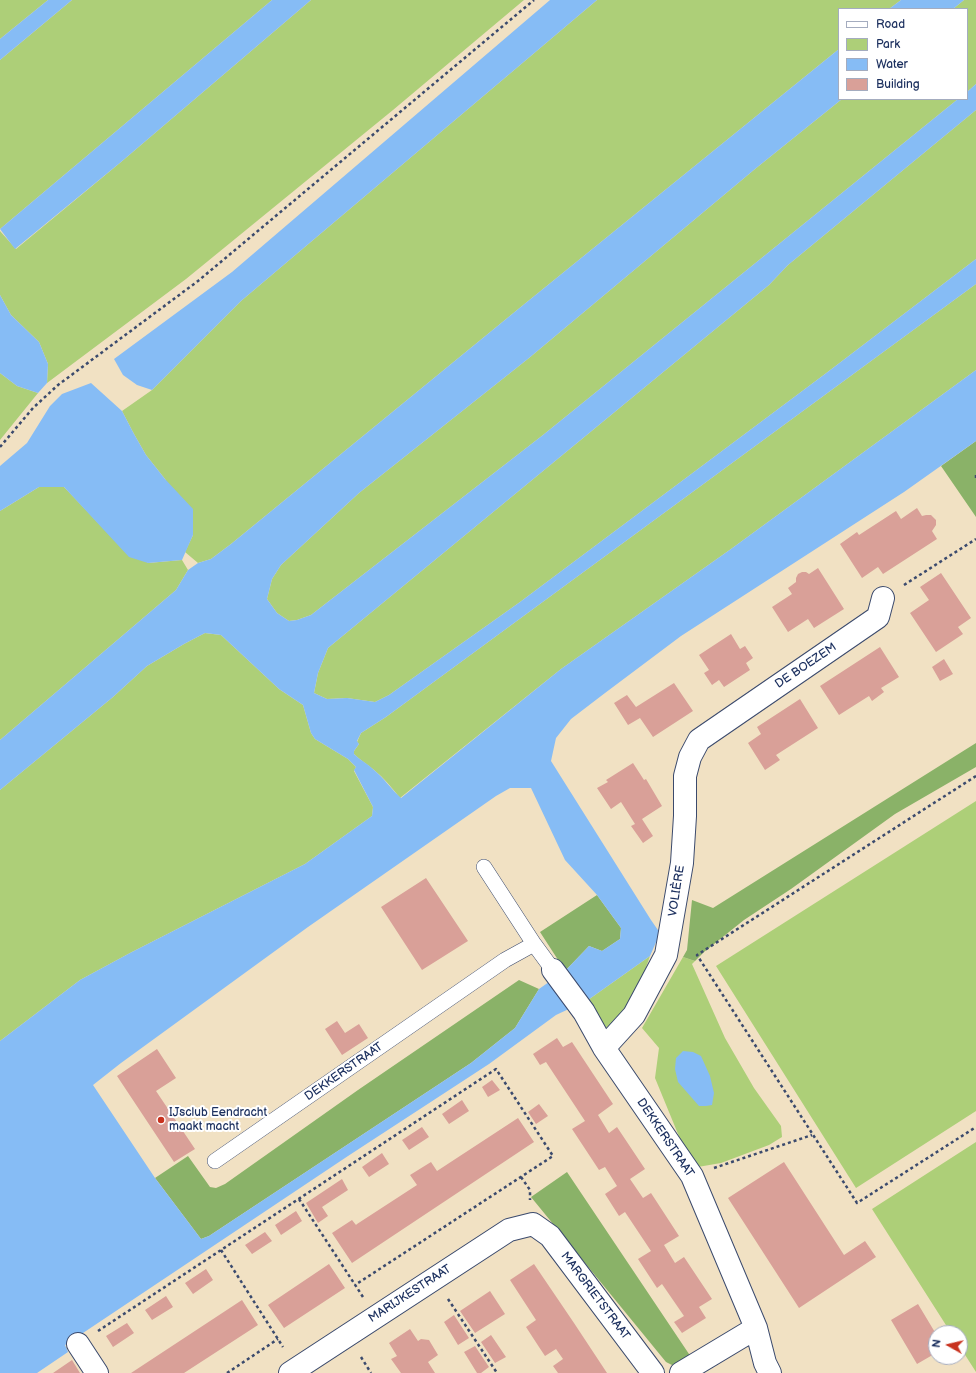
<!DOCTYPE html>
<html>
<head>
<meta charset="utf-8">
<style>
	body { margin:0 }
	#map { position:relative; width:976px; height:1373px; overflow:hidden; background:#f1e1c3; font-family:"Balsamiq Sans",sans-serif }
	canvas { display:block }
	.legend { position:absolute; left:838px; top:8px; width:130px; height:92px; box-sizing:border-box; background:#fff; border:1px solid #a4acbf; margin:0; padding:5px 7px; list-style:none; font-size:12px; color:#1b2f5e }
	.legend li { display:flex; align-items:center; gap:8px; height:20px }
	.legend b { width:20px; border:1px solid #a4acbf }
	.north { position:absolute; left:928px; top:1325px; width:40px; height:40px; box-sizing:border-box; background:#fff; border:1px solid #a4acbf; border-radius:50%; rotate:278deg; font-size:11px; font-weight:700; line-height:16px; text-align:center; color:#1b2f5e }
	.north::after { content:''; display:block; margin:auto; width:14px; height:18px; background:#c8321e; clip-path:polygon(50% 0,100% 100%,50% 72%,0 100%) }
</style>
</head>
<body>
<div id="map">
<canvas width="976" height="1373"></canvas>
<ul class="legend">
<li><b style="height:5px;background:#fff"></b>Road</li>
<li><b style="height:11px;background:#adcf78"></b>Park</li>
<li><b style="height:11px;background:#86bcf5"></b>Water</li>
<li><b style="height:11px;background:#d9a098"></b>Building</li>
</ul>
<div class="north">N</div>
</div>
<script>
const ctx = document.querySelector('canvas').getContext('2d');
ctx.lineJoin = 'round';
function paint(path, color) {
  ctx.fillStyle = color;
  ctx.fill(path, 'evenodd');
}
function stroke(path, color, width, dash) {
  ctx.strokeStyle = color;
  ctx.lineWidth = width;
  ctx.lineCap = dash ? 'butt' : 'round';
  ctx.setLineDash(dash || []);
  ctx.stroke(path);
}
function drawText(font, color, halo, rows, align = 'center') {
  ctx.font = font + ' "Balsamiq Sans",sans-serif';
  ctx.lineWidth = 4;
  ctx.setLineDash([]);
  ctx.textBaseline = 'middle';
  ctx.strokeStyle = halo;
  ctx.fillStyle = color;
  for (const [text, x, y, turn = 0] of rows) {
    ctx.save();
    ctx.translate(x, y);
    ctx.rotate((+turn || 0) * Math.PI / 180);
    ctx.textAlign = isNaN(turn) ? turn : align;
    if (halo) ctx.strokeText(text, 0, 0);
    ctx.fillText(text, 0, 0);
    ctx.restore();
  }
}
paint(new Path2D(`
	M0,0H48L0,39Z
	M72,0H272L0,229V60Z
	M311,0H524L393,110L186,279L47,383L48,364L39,342L11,315L0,295V231L16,249L121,162Z
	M597,0H901L889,9H839V49L522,306L231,544L211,559L198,563L185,552L193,535L165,479L146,455L134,434L122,411L152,390L241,301Z
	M964,0H976V84L967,92V9H953Z
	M842,99H958L543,435L311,615L297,620L289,621L277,613L267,599L272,579L281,565L359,493L529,358L755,169Z
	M976,110V259L825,374L520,602L389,695L375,702L347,698L327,699L314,693L318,673L328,648L769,285L788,265Z
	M976,284V370L731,549L561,669L400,798C392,788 384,778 374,770C367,764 360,760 354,754V751L359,744L357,742L361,733L386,717Z
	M0,373L17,386L38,393L0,440Z
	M39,487H64L108,533L148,563L182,560L188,570L176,590L0,740V511Z
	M205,633L221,635L279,689L303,705L311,733L315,739L348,759L356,767L354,771L373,807L372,816L305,864L130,953L80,980L0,1041V790L113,697L147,666L184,644Z
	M976,801V1111L856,1188L716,966Z
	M650,956L637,993L627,1013L604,1029L588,1000Z
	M683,957L695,961L692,964L725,1038L754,1088L781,1126L782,1137L769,1145L721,1163L692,1168L655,1078L659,1048L642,1028Z
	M976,1142V1372L960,1347V1333H951L872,1209Z`), '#adcf78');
paint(new Path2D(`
	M976,441V517L941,466Z
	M976,743V767L895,814L791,889L744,920L704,952L695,961L683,957L687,950L692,900L713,908Z
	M597,895L621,928L620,939L602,951L589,946L566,970L562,966L540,932Z
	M519,980L539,989L515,1028L471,1063L209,1236L201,1239L155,1178L188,1156L210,1187L216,1188L225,1184L358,1090Z
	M567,1172L691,1357L676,1367L666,1362L531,1197Z`), '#8ab268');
paint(new Path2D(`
	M48,0H72L0,60V39Z
	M272,0H311L121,162L15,249L0,229Z
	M550,0H597L241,301L152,390L137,385L123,375L114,359L232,272Z
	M901,0H964L953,9H889Z
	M839,49V99H842L755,169L529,358L359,493L281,565L272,579L267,599L277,613L289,621L297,620L311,615L543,435L958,99H967V92L976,84V110L788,265L769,285L328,648L318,673L314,693L327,699L347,698L375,702L389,695L520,602L825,374L976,259V284L386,717L361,733L357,741L359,744L354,751V754C360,760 368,764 374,770C384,778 391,789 401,798L561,669L731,549L976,370V441L904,492L681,636L605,693L571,719L556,738L551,761L651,920L660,933L650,956L588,1000L556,1015L489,1064L348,1156L65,1345L68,1352L37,1373H0V1041L80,980L130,953L305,864L372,816L373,807L354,770L356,767L348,759L315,739L311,733L303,705L279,689L221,635L205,633L184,644L147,666L113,697L0,790V740L176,590L188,570L198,563L211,559L231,544L522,306ZM510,788H531L565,860L597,895L621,928L620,939L602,951L589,946L566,970L539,989L515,1028L471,1063L209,1236L201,1239L155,1178L93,1085L121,1063L308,927L496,796Z
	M0,295L11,315L39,342L48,364L47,383L38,393L17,386L0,373Z
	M91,383L122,411L134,434L146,455L165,479L193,509V535L182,560L148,563L129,557L64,487H39L0,511V466L27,443L50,406L62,394Z
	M683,1051L693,1052L701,1056L710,1076L714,1093L712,1105L706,1106H699L678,1082L675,1069L676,1058Z`), '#86bcf5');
paint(new Path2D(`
	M917,508L922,516L926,515H931L936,520V525L932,531L937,539L883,574L878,567L862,578L840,544L857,532L859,535L896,511L901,519Z
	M818,568L844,609L814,628L808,619L788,632L772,607L792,594L788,588L796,582V578L798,574L802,572H806L809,574Z
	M941,573L971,618L958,627L963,634L936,652L910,613L929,600L920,587Z
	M731,634L740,649L745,646L753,658L746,663L750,670L724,687L719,680L712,685L704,673L709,670L699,655Z
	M880,647L899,677L881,688L884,692L872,701L869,696L839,715L820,686Z
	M944,659L953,674L940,681L932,667Z
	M674,683L693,711L653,737L640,718L628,725L614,703L627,695L636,707Z
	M800,699L818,728L776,755L780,760L765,770L748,743L761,734L757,727Z
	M633,763L644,780L646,779L662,806L642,819L653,836L643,843L631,826L635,824L621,802L611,809L597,788L608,782L606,780Z
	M426,878L468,941L422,970L381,907Z
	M337,1021L345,1033L359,1024L368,1038L342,1055L325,1029Z
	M557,1038L563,1047L572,1042L613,1104L598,1115L609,1133L617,1127L645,1169L630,1179L643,1198L651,1193L679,1236L664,1245L675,1263L684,1257L712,1299L699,1307L706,1318L682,1333L674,1322L684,1316L662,1284L657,1288L638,1259L651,1251L625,1212L619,1216L605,1194L617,1186L605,1167L599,1170L572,1129L585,1121L546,1062L540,1065L533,1054Z
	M157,1049L176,1078L156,1091L195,1149L174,1162L117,1076Z
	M492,1080L500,1090L488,1097L482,1087Z
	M462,1100L469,1111L449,1124L442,1114Z
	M539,1104L548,1116L536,1124L528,1112Z
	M518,1118L534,1142L352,1263L332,1233L352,1220L356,1225L357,1224L417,1185L410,1175L431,1162L437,1171Z
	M422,1127L429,1137L409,1150L402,1140Z
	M382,1153L389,1164L369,1177L362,1167Z
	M784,1162L844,1255L865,1241L876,1257L799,1308L728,1198Z
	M342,1179L348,1190L322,1207L328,1216L318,1223L306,1203Z
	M296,1211L302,1221L281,1235L275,1225Z
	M265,1232L272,1241L252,1254L245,1245Z
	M329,1264L345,1288L284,1328L268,1305Z
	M534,1264L574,1323L607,1373H558L553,1366L563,1359L556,1349L545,1356L539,1347L526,1327L536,1320L510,1280Z
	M206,1269L213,1280L193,1294L185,1283Z
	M490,1291L505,1314L475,1333L460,1311Z
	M166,1296L173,1307L152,1320L145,1310Z
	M242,1300L258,1325L184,1373H131Z
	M918,1304L936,1334V1353L917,1364L891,1320Z
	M454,1315L469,1338L458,1345L444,1322Z
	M127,1323L134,1333L113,1347L106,1336Z
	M410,1329L418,1341L421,1339L429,1340L438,1355L428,1362L435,1373H401L391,1359L397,1356L389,1343Z
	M491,1335L506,1357L495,1363L481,1342Z
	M475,1346L489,1367L481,1373H477L464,1352Z
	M72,1360L80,1373H53Z`), '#d9a098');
const lane = new Path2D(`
	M484,867L534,944
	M215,1161L505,960L534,944L553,970`);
const street = new Path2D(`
	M553,970L584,1012L604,1048L692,1176L756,1328L765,1363L770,1373
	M604,1048L634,1015L666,955L682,863L685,816V776L690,757L699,740L878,617L883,598
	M78,1344L97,1373
	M290,1373L509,1230L533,1224L550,1236L653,1373
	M681,1373L756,1328`);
stroke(lane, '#3b4a6d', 16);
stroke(street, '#3b4a6d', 24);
stroke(new Path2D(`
	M0,447L33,408L58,385L198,281L534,0
	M976,475V478
	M904,585L976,539
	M976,776L697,955L857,1203L976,1127
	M714,1168L812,1135
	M521,1177L530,1190V1200
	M299,1199L363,1297
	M221,1250L283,1347
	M448,1299L497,1373
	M98,1331L496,1069L553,1156L355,1285
	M361,1357L371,1373
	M227,1373L278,1339`), '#3b4a6d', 2.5, [3, 3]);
stroke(lane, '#fff', 15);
stroke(street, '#fff', 22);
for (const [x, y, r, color] of [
	[161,1120,4,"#c8321e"]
]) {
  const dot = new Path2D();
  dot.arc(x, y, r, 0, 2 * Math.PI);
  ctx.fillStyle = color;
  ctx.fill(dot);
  stroke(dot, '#fff', 1.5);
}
drawText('12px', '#1b2f5e', '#fff', [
	["DE BOEZEM",806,666,-34],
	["VOLIÈRE",677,891,-81],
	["DEKKERSTRAAT",344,1072,-35],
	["DEKKERSTRAAT",665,1138,56],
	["MARIJKESTRAAT",410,1294,-33],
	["MARGRIETSTRAAT",595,1296,53]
]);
drawText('12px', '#1b2f5e', '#fff', [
	["IJsclub Eendracht",169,1113],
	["maakt macht",169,1127]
], 'left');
</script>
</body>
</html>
